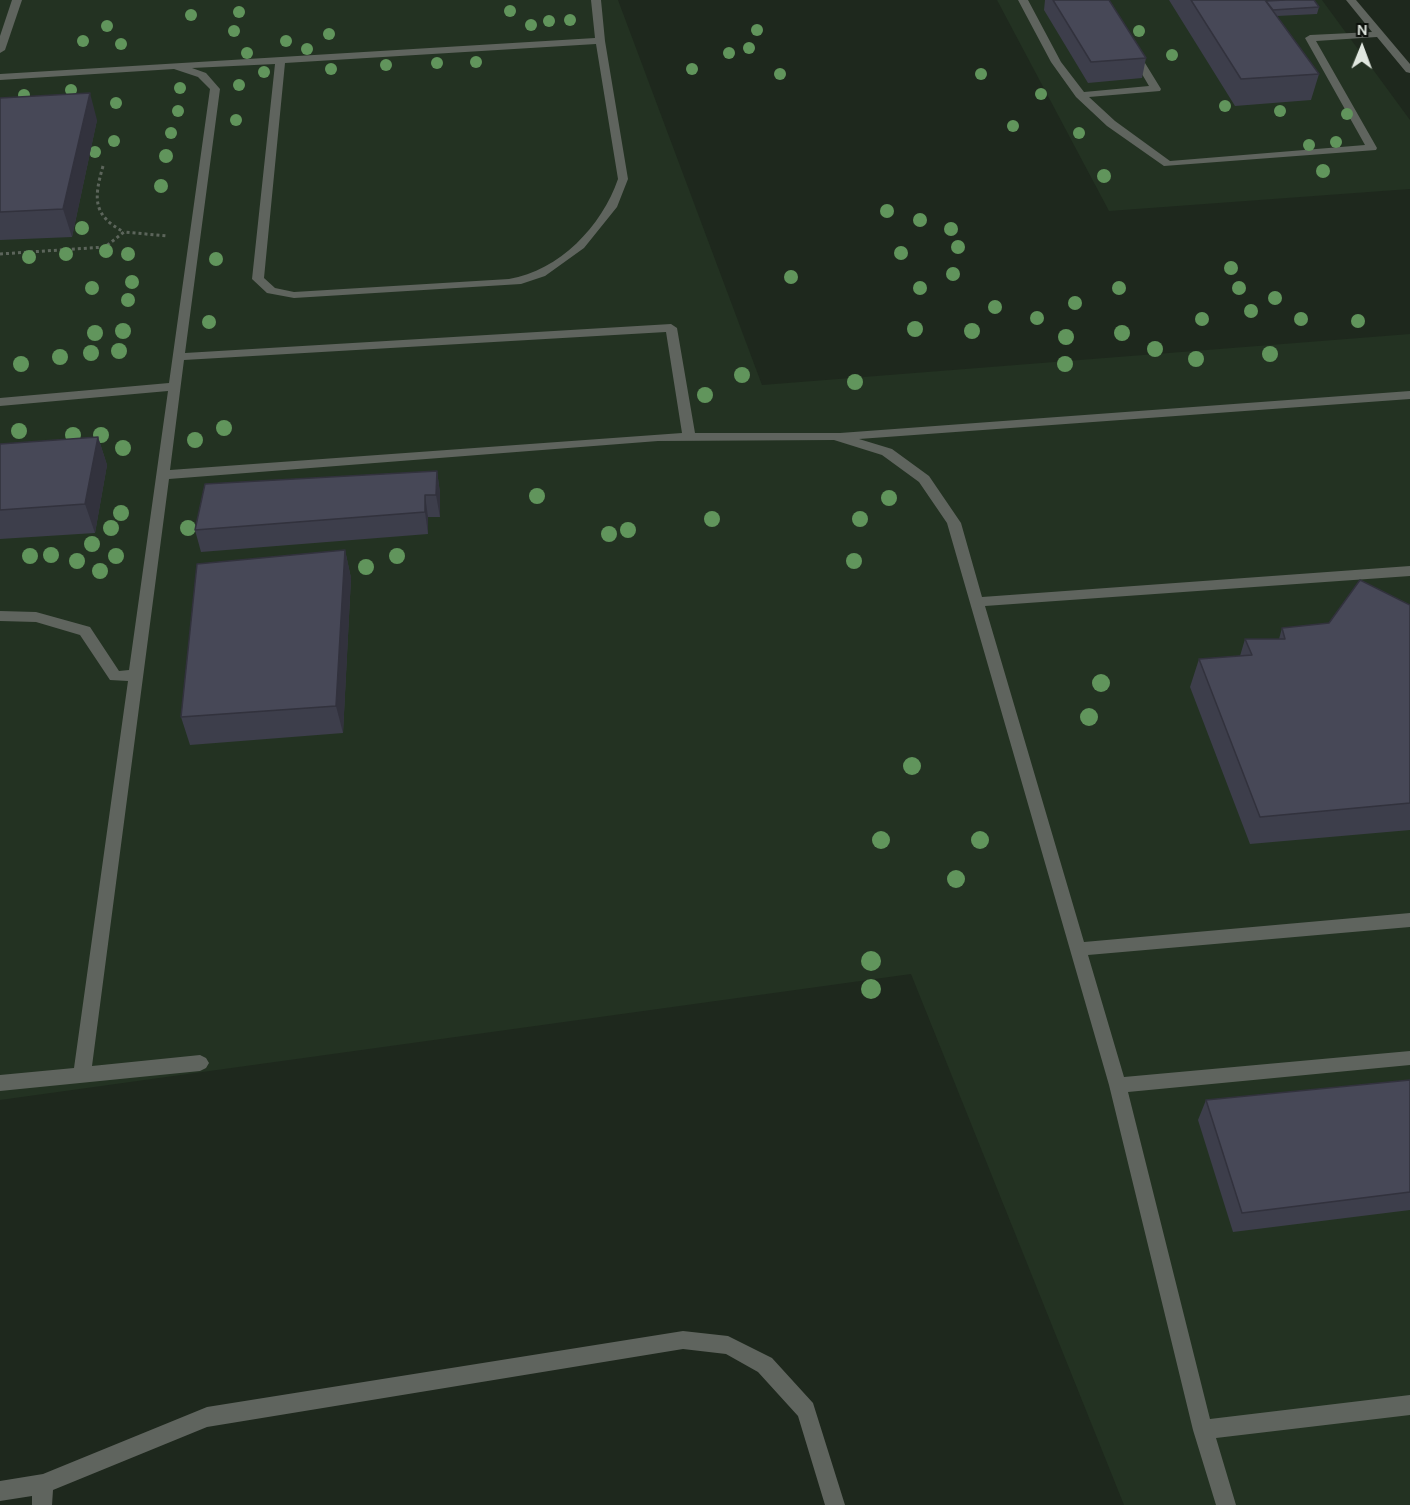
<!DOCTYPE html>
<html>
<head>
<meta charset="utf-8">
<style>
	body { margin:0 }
	#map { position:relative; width:1410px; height:1505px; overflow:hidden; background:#1e281d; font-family:Karla,sans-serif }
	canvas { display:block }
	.north { position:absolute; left:1332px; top:18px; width:60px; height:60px; -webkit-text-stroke:4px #0b0f0a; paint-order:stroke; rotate:1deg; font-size:16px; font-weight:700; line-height:24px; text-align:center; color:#e0e7df }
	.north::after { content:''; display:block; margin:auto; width:21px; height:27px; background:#e0e7df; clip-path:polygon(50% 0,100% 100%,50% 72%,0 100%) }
</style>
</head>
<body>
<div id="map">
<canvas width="1410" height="1505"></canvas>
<div class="north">N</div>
</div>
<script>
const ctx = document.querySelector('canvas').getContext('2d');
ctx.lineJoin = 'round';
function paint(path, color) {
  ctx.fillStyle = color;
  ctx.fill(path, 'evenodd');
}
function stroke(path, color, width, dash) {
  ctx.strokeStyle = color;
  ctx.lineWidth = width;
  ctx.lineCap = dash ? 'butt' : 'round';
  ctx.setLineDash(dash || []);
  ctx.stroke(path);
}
paint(new Path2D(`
	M0,0H618L762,385L1410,334V1505H1124L911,974L0,1100Z
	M997,0H1322L1410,120V189L1109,211Z`), '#233222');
stroke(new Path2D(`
	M103,166C94,198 92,215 124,232
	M0,254L105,247L124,232L168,236`), '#5c655b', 3, [3, 3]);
paint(new Path2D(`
	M591,0H601L605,41L628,179L617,207L584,248L545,276L521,284L294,298L267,293L252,279L275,64L192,68L206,73L220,89L185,353L671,324L677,328L695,433H840L1410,391V399L859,439L892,449L929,476L961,523L982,597L1410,566V576L985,606L1084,942L1410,913V927L1088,955L1124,1077L1410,1051V1065L1128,1092L1210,1419L1410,1395V1415L1216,1438L1236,1505H1216L1193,1430L1109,1085L947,523L919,482L882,455L834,440L658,441L169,479L92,1066L200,1055L206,1058L209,1063L206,1068L200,1071L0,1091V1075L74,1068L128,681L110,680L80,635L36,622L0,621V611L36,612L90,627L119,671L129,670L168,391L0,406V398L169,383L210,89L198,77L174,69L0,80V74L595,38ZM596,44L618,179C602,226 559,271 509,279L294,292L275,288L264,278L285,63ZM666,332L682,433L170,470L184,360Z
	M1018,0H1028L1061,62L1084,92L1149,86L1129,52L1137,50L1161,89L1160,91L1089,97L1115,121L1170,161L1365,145L1305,38L1310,35L1372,32L1346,0H1356L1410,64V73L1406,72L1377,37L1316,41L1377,148L1376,150L1164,166L1107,126L1076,97L1051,62Z
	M683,1331L728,1336L772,1358L813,1403L845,1505H825L798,1416L758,1372L726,1354L683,1349L207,1427L53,1490L52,1505H32V1496L0,1501V1481L43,1474L207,1407Z`), '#5f645e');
paint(new Path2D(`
	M12,0H22L5,50L0,53V36Z`), '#5f645e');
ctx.fillStyle = '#61955c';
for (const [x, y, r] of [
	[510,11,6],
	[239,12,6],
	[191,15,6],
	[570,20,6],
	[549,21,6],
	[531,25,6],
	[107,26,6],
	[757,30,6],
	[234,31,6],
	[1139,31,6],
	[329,34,6],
	[83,41,6],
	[286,41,6],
	[121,44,6],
	[749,48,6],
	[307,49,6],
	[247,53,6],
	[729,53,6],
	[1172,55,6],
	[476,62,6],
	[437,63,6],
	[386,65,6],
	[331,69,6],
	[692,69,6],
	[264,72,6],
	[780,74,6],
	[981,74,6],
	[239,85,6],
	[180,88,6],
	[71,90,6],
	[1041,94,6],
	[24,95,6],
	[116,103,6],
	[1225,106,6],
	[178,111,6],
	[1280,111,6],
	[1347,114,6],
	[236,120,6],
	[1013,126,6],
	[171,133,6],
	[1079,133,6],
	[114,141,6],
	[1336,142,6],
	[1309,145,6],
	[95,152,6],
	[166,156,7],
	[1323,171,7],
	[1104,176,7],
	[161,186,7],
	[887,211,7],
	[920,220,7],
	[82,228,7],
	[951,229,7],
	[958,247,7],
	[106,251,7],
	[901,253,7],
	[66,254,7],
	[128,254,7],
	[29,257,7],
	[216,259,7],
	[1231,268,7],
	[953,274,7],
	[791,277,7],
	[132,282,7],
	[92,288,7],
	[920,288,7],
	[1119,288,7],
	[1239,288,7],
	[1275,298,7],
	[128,300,7],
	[1075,303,7],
	[995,307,7],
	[1251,311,7],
	[1037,318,7],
	[1202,319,7],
	[1301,319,7],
	[1358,321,7],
	[209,322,7],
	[915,329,8],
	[123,331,8],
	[972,331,8],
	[95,333,8],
	[1122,333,8],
	[1066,337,8],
	[1155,349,8],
	[119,351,8],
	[91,353,8],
	[1270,354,8],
	[60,357,8],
	[1196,359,8],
	[21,364,8],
	[1065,364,8],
	[742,375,8],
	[855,382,8],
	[705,395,8],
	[224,428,8],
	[19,431,8],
	[73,435,8],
	[101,435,8],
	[195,440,8],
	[123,448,8],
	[537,496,8],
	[889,498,8],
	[121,513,8],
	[712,519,8],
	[860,519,8],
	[111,528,8],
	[188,528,8],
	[628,530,8],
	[609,534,8],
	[92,544,8],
	[51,555,8],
	[30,556,8],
	[116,556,8],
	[397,556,8],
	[77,561,8],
	[854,561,8],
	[366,567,8],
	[100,571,8],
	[1101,683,9],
	[1089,717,9],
	[912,766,9],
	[881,840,9],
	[980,840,9],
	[956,879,9],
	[871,961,10],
	[871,989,10]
]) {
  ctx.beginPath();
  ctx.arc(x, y, r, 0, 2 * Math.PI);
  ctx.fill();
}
paint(new Path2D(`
	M1045,0H1109L1146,58L1142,78L1088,83L1044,10Z
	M1169,0H1265L1266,1L1319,7L1317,14L1277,16L1319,74L1311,100L1235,106Z
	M0,98L97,120L72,237L0,240Z
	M98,437L107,465L95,533L0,539V444Z
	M437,471L440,493V517H428V534L201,552L195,530Z
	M345,550L351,578L343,733L190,745L181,717Z
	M1410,605V830L1250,844L1190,687L1199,659L1240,656L1245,639H1279L1282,628L1329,623Z
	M1410,1080V1210L1233,1232L1198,1120L1206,1100Z`), '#3d3e4b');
paint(new Path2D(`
	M90,93L97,120L72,237L63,209Z
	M98,437L107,465L95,533L85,504Z
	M437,471L440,493V517L436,495Z
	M425,495L428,517V534L425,512Z
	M345,550L351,578L343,733L336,706Z`), '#32323d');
const building = new Path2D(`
	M1053,0H1109L1146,58L1091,62Z
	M1191,0H1265L1319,74L1241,79Z
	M1286,0H1314L1319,7L1273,10L1266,1Z
	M90,93L63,209L0,212V98Z
	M98,437L85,504L0,510V444Z
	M437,471L436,495H425V512L195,530L205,484Z
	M345,550L336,706L181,717L197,564Z
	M1360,580L1410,605V803L1260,817L1199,659L1252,655L1245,639H1285L1282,628L1329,623Z
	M1410,1080V1192L1242,1213L1206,1100Z`);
paint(building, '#474857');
stroke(building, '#32323d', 1.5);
</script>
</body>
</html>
